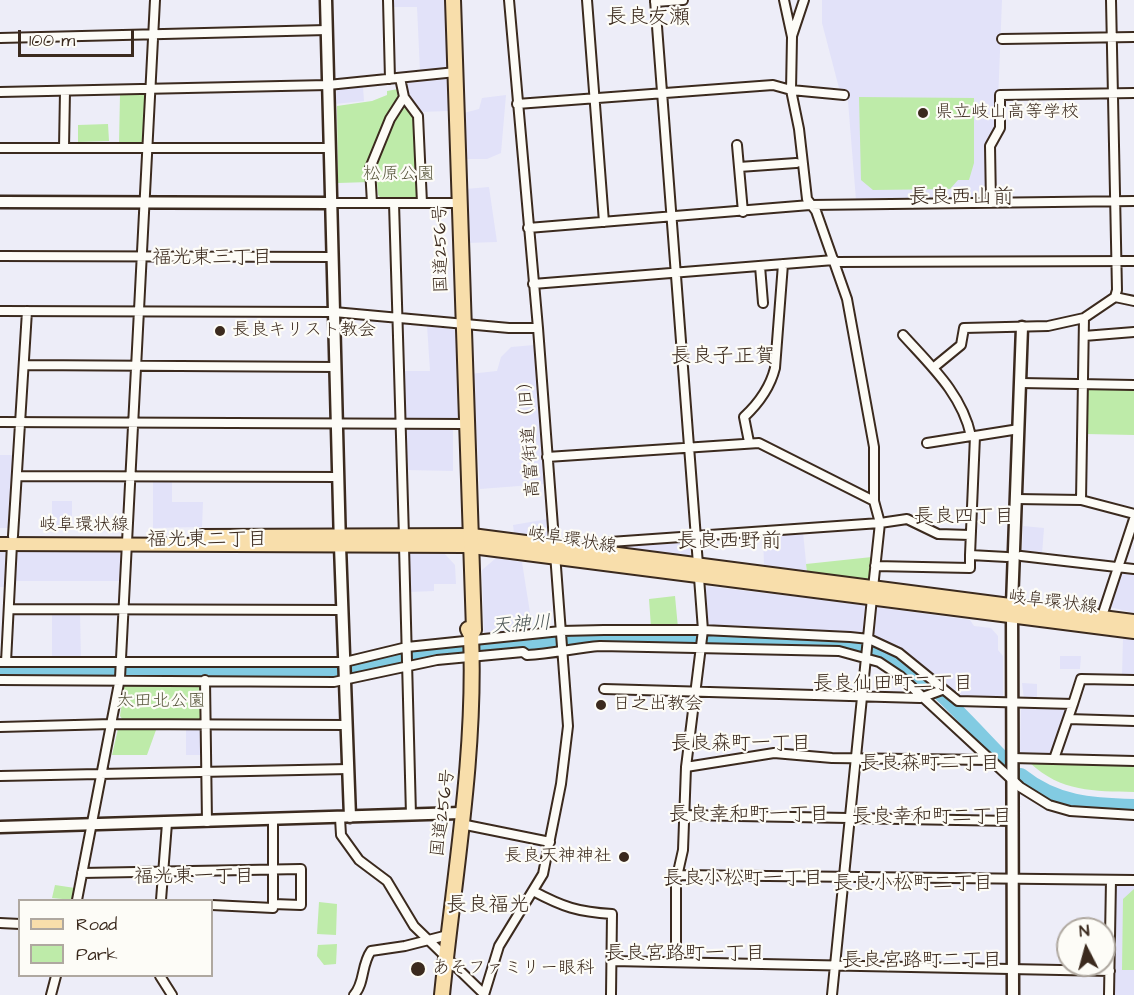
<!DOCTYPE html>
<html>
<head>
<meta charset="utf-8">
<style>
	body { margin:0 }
	#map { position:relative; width:1134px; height:995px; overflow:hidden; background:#ededf8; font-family:"Architects Daughter",sans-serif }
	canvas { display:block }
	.legend { position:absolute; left:18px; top:899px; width:195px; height:78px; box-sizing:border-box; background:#fdfcf7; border:2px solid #afa8a0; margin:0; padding:8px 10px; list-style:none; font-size:18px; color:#3b2a1e }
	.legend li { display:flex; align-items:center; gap:12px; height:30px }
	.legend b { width:30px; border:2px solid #afa8a0 }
	.north { position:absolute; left:1056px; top:917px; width:60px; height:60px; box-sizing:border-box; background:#fdfcf7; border:2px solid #afa8a0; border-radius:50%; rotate:354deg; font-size:16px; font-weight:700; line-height:24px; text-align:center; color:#3b2a1e }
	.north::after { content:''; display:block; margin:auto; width:21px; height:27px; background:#3b2a1e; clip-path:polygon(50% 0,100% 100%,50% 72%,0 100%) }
	.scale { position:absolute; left:18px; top:30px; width:116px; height:27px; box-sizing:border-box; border:3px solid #3b2a1e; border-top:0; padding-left:8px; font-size:18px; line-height:21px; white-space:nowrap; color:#3b2a1e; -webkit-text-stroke:4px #fdfcf7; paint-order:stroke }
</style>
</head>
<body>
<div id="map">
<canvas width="1134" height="995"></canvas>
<ul class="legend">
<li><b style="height:8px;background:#f8deab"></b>Road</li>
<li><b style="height:16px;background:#beeba9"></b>Park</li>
</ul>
<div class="north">N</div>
<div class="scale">100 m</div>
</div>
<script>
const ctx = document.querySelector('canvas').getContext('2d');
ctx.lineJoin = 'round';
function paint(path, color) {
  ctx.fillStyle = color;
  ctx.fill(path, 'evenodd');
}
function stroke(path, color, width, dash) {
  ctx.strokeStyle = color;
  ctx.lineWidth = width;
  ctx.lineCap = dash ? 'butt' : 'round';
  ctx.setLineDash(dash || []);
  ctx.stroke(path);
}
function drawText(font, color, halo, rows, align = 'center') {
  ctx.font = font + ' "Architects Daughter","Klee One",sans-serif';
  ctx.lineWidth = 4.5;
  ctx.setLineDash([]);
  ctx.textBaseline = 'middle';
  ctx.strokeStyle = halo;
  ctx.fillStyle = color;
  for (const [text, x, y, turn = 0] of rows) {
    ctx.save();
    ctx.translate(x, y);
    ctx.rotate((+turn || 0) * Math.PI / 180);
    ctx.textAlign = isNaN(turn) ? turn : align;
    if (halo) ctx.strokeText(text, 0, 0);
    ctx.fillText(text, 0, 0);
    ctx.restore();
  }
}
paint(new Path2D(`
	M393,0H447L448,69L420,71L417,7H393Z
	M822,0H1002L997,127L987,145V199L856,200L847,89L840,92L822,23Z
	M447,79L448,111L420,112L408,102V81Z
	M363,87L364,101L335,104L337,89Z
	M506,95L501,153L487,159H465L464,113L479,109L482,98Z
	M489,187L497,242L467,243L465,189Z
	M427,325L455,330L458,417L455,420L406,419L404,416L403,371H430Z
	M534,345L545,484L480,489L476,424L473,425L469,374L497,371L501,357L511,347Z
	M407,427H453V471L405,470Z
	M0,455H14L10,528H0Z
	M153,480H172V502H203L202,527L153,528Z
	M52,501H72V528H52Z
	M548,519L547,537L514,533L513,525Z
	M1023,526L1044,528L1042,554L1022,553Z
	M803,532L807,572L764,565L763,535Z
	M690,540V556L611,546Z
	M0,550L8,551L6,587H0Z
	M15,551L119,552L122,554L121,581H14Z
	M408,552H443L455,565L456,584H434V591L409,592Z
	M496,558L522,562L533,632L484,636L482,570Z
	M1124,571L1134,572V613L1110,607L1120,574Z
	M704,586L867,605L863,636L710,628L707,625Z
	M877,607L970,620L974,626L991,628L998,636V650L1003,656V696L1001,699L958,697L894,647L873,637L871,632L874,609Z
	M52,612H80L81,660H52Z
	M1123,638L1134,640V676H1122Z
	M1060,656H1081L1080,669H1060Z
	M1022,683L1037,684V700H1024Z
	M1024,707L1065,708L1067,710L1054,752L1051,755L1024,754L1020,751L1021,710Z
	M186,729H202L203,755H186Z
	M1114,883H1134V995H1113Z`), '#e2e2f9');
paint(new Path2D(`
	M398,89L400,97C383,121 368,153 370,182L338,183L337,106L372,101L387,95V91Z
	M120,94H145L142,144H119Z
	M859,97L974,98V163L969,180H958L950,189L873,190L861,180Z
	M402,104H406L420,120L421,186L417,197L381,198L378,195L376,167Z
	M108,124L109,141L78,142V125Z
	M1089,388H1134V435L1086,434L1087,390Z
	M872,557L870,580L807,572L806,564Z
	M675,596L678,628L651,627L649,599Z
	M129,683L202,684L203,717L199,721L123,720L120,716L124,686Z
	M118,729L156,730L147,755H112Z
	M1030,763L1134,765V792C1094,791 1061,792 1030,763Z
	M55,885L75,888L73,900L52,898Z
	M1134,889V970H1122L1123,899Z
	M319,902L337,904L336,935L317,934Z
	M337,944L336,964L324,965L317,956L318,945Z`), '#beeba9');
stroke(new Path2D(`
	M0,672L310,673C369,668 426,654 485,647C574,637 662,639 752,641C796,642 845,637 886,655C928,674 972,727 1005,760
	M1021,775C1056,803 1091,805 1134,806`), '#82cbe2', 14);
const street = new Path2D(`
	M388,0L390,79
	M587,0L604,222
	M655,0L703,630L686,767L683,850L676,881V962
	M784,0L792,37L791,90L799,129L807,199L816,211L847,299L874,447V501L880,523L873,588
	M655,2L683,0
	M792,36L804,0
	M0,38L327,30
	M1002,39L1134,37
	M400,78L404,97L418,116L422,203
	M0,92L328,85L456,72
	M517,104L773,85L791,90L844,95
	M737,145L743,212
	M0,148H329
	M64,148L65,91
	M739,167L796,163
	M331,203H459
	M372,203L370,168L390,119L404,97
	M394,203L404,537
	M991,203L990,146L1000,128V95L1134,93
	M528,228L810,205L1134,201
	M0,256L332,257
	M835,262L1134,261
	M760,266L763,303
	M533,284L834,260
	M1115,297L1134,301
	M0,311L334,312L509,328H538
	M903,335C931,366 962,394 971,436H975
	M1084,336L1134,332
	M24,365L336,367
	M933,368L961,345L964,328L1048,326L1084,318
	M1021,383L1134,385
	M0,422L465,424
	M749,442L744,417C759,403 770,388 775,368L783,264
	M927,443L971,436
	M547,457L759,443L874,501
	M17,476L339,477
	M1017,499L1081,500L1134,514
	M1081,500L1084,318L1115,297L1117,290L1111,0
	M13,536L27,311
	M404,546L411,815
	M603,552L610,542L880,523L907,519L938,534L970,535
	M1021,556L1134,569
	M1007,557L970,555L975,436L1019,429
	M875,566L970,568V555
	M9,609L342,610
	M1102,616L1134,519
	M0,662H345L407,647L561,631L604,630H703L850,637L869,639L899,653L958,701L1073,704L1054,759
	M6,662L12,544
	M0,680L334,682L437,660L523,652L527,655C552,654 575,648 600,646L839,651L879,662L900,676L1020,787L1049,805L1070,811L1134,815
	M205,680L207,822
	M604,689L920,698L942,690
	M1073,704L1081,679L1134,680
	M1068,719L1134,721
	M0,727L112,724L346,725
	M1012,758L1134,761
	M686,767L774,753L832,758L992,760
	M0,776L349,769
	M684,815L1012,821
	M340,818L341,835L359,860L387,881L414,926L484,994
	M461,824L550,842
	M82,873L301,869V905L273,904
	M677,875L1134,880
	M533,891C563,907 578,912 612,914L611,995
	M77,900L120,678L155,0
	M161,900L167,823
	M212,905L273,908V820
	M0,923L20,924
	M612,961L1110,971
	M160,976L172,995
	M51,995L56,976
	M354,995C365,983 361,965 371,951L405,946L448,935
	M484,995L499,946L543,874L561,784L568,726L538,328L509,0
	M832,995L872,598
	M1109,995L1111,880`);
const secondary = new Path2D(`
	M326,0L340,546L350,817
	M0,202L331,203
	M0,827L461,813
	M1013,995L1012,605L1022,327`);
const primary = new Path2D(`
	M202,536L472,535L1134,621
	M0,544L464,546L1134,632`);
const highway = new Path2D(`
	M453,0L474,630L471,635
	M442,995C454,875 476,756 471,635L468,629`);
stroke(street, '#3b2a1e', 12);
stroke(secondary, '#3b2a1e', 15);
stroke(primary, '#3b2a1e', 16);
stroke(highway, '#3b2a1e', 18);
stroke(street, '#fdfcf7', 8);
stroke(secondary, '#fdfcf7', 10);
stroke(primary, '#f8deab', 12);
stroke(highway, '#f8deab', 14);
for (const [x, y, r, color] of [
	[923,113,6,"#3b2a1e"],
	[220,331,6,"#3b2a1e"],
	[601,705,6,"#3b2a1e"],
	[624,857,6,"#3b2a1e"],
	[418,969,8,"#3b2a1e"]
]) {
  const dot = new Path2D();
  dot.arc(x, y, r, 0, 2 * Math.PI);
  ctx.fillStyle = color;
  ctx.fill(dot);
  stroke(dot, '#fdfcf7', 2);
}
drawText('18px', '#3b2a1e', '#fdfcf7', [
	["県立岐山高等学校",935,113],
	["長良キリスト教会",232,331],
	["日之出教会",613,705],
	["長良天神神社",612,857,"right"],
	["あそファミリー眼科",432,969]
], 'left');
drawText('18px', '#5c5a41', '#fdfcf7', [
	["松原公園",399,175],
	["太田北公園",161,702]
]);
drawText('18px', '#3b2a1e', '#fdfcf7', [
	["国道256号",442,249,-91],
	["高富街道（旧）",530,435,-94],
	["岐阜環状線",84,526],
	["岐阜環状線",572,541,9],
	["岐阜環状線",1053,603,7],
	["国道256号",444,813,-83]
]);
drawText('20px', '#3b2a1e', '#fdfcf7', [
	["福光東三丁目",212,259],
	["長良四丁目",964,518],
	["福光東二丁目",207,541],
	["長良仙田町二丁目",893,685],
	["長良森町一丁目",741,745],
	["長良森町二丁目",930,765],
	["長良幸和町一丁目",749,816],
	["長良幸和町二丁目",932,818],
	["福光東一丁目",194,878],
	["長良小松町一丁目",743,880],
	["長良小松町二丁目",913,885],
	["長良宮路町一丁目",685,955],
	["長良宮路町二丁目",922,962]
]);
drawText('italic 20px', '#505a59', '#fdfcf7', [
	["天神川",521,626,-4]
]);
drawText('21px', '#3b2a1e', '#fdfcf7', [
	["長良友瀬",648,19],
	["長良西山前",961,199],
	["長良子正賀",723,358],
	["長良西野前",729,543],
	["長良福光",488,907]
]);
</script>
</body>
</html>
